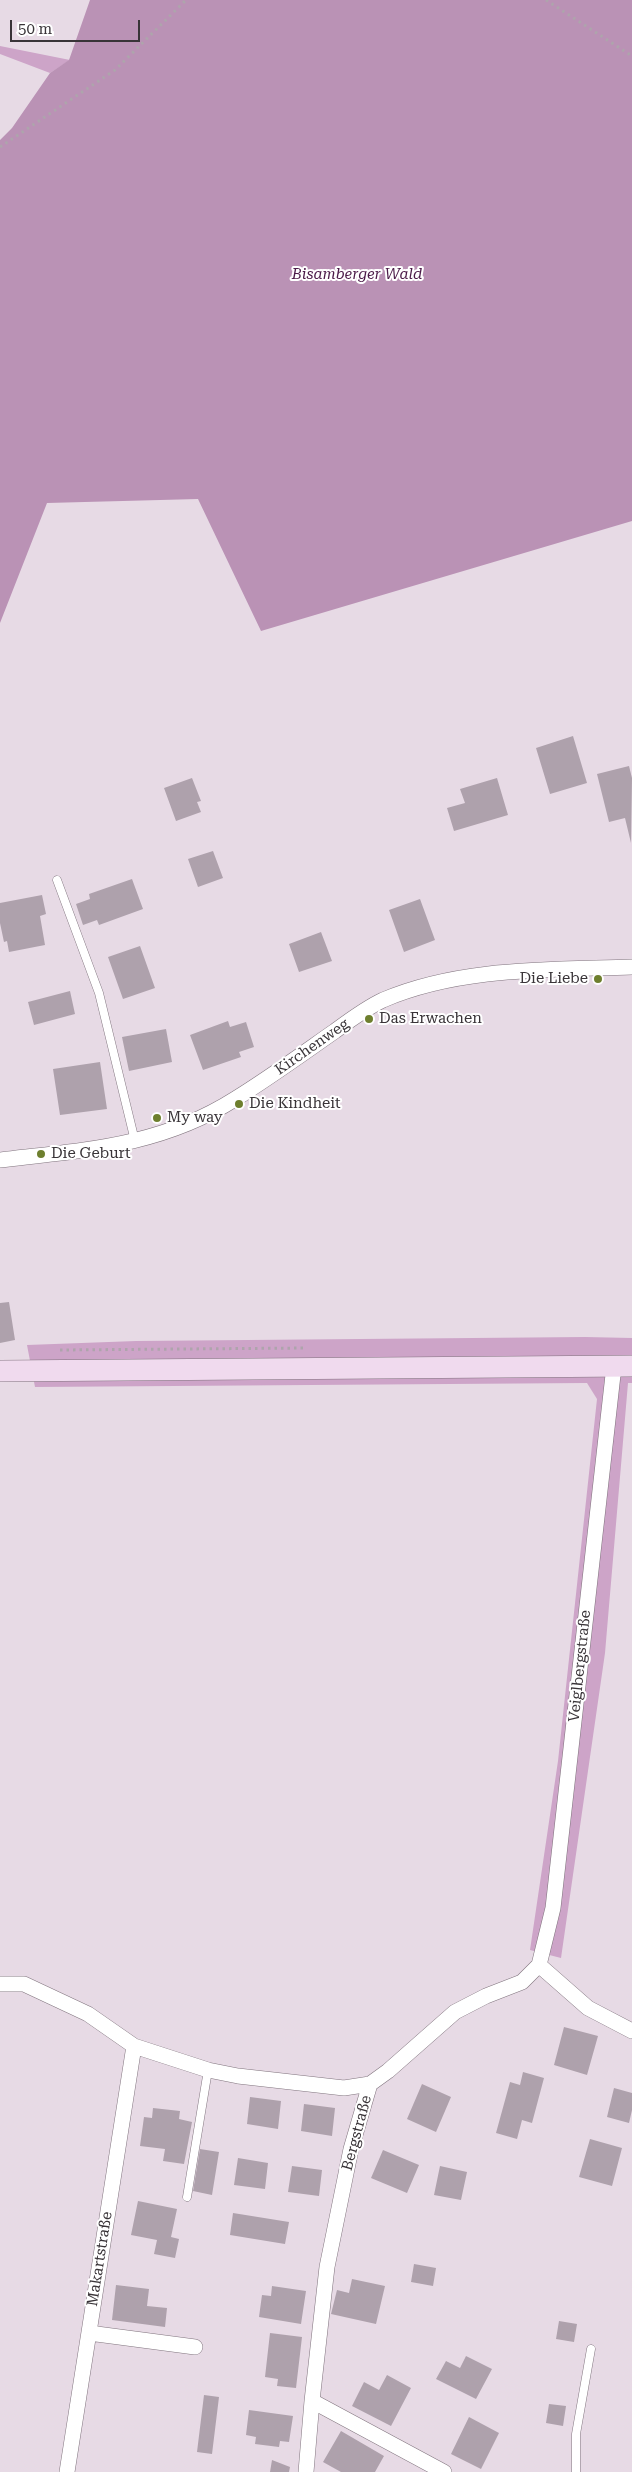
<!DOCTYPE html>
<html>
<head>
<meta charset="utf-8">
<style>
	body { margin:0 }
	#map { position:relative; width:632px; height:2472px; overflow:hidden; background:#e7dae5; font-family:"Roboto Serif",serif }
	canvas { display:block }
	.scale { position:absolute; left:10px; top:20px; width:130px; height:22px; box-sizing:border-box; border:2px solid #393438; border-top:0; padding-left:6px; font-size:15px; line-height:18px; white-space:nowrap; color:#393438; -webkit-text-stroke:4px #fff; paint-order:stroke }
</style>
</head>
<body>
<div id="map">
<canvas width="632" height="2472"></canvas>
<div class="scale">50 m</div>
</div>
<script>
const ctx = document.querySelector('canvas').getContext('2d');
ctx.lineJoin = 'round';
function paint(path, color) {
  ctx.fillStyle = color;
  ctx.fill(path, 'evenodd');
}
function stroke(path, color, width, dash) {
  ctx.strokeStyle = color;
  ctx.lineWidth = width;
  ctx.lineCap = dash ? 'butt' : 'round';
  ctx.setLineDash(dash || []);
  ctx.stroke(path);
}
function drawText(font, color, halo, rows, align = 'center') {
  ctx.font = font + ' "Roboto Serif",serif';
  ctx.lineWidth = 4;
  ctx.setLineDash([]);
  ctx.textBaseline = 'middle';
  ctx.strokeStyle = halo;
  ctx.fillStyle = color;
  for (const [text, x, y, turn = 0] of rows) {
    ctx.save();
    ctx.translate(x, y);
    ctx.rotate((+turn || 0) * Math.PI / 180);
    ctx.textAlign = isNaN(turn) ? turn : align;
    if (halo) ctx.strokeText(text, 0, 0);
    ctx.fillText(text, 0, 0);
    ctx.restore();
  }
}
paint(new Path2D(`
	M0,46L70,60L50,73L0,54Z
	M585,1337L632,1338V1383H628L605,1653L561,1958L530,1950L558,1761L597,1399L587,1383L35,1387L27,1345L136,1341Z`), '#cda4c8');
paint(new Path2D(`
	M90,0H632V521L261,631L198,499L47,503L0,623V140L12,128L50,73L69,60Z`), '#ba92b5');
paint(new Path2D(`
	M573,736L587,783L550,794L536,748Z
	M629,766L632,778L631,843L625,818L609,822L597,774Z
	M192,778L201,801L197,802L201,812L176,821L164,788Z
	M497,778L508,815L454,831L447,808L465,803L460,789Z
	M213,851L223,878L198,887L188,859Z
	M132,879L143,909L99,925L97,920L83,925L76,904L90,899L89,894Z
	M42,895L46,914L40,916L45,945L9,952L7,941L4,942L0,923V903Z
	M420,899L435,940L404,952L389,910Z
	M321,932L332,961L299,972L289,944Z
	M140,946L155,988L123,999L108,957Z
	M70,991L75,1014L34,1025L28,1002Z
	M228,1021L230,1027L246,1022L254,1047L239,1052L241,1057L203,1070L190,1035Z
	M166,1029L172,1062L129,1071L122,1037Z
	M100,1062L107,1109L60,1115L53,1069Z
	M152 1118a5 5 0 1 1 10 0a5 5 0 1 1-10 0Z
	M9,1302L15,1340L0,1343V1303Z
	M564,2027L598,2036L587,2075L554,2065Z
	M523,2072L544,2078L532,2123L522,2120L517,2139L496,2133L510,2082L520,2085Z
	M422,2084L451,2097L436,2132L407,2119Z
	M614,2088L632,2093V2110L629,2123L607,2117Z
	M250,2097L281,2101L278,2129L247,2124Z
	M304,2104L335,2108L332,2136L301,2131Z
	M153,2108L180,2111L179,2119L192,2122L184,2164L163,2161L165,2149L140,2146L144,2117L152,2118Z
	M590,2139L622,2148L612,2186L579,2177Z
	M200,2149L219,2152L212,2195L193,2191Z
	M383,2150L419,2165L407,2193L371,2178Z
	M238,2158L268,2163L265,2189L234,2185Z
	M292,2166L322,2170L319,2196L288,2192Z
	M440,2166L467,2172L461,2200L434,2195Z
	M138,2201L177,2209L171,2237L179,2239L175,2258L154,2254L157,2240L131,2235Z
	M233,2213L289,2222L285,2244L230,2235Z
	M414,2264L436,2268L433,2286L411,2282Z
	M352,2279L385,2286L376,2324L331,2314L337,2290L349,2293Z
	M116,2285L149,2289L147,2306L167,2308L165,2327L112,2320Z
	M272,2286L306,2291L301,2324L259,2317L262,2295L271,2296Z
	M559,2321L577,2324L574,2342L556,2339Z
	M270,2333L302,2337L296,2388L277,2386L278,2379L265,2377Z
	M466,2356L492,2369L476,2399L436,2379L446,2361L460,2368Z
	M387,2375L411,2388L391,2426L352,2406L364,2382L379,2390Z
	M204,2395L219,2397L212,2454L197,2452Z
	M549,2404L566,2406L563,2426L546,2423Z
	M249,2410L293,2416L289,2442L280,2441L279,2447L255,2444L256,2437L246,2435Z
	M469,2417L499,2433L481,2469L451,2454Z
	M341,2431L384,2456L375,2472H341L323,2462Z
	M272,2460L290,2467L289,2472H270Z`), '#aea1ac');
const service = new Path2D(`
	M57,880L99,993L135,1141
	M187,2197L208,2070
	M576,2472V2434L591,2349`);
const minor = new Path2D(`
	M0,1160C85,1150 161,1146 235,1099C269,1078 302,1054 335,1031C350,1020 366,1008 383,1000C460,967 549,970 632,967
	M539,1965L553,1908L614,1366
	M539,1965L588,2008L632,2031
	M0,1984H24L88,2014L134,2046L208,2070L238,2076L344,2088L370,2084
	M89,2333L195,2347
	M312,2401L444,2472
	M67,2472L134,2046
	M306,2472L312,2401L327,2267L351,2149L370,2084L388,2071L455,2012L486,1996L522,1982L539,1965`);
const secondary = new Path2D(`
	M0,1371L632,1366`);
stroke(service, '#80747e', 9);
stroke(minor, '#80747e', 16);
stroke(secondary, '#80747e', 22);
stroke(new Path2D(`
	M546,0L632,56
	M0,147L115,70L186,0
	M60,1350L306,1348`), '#aea4ac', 3, [2.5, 4]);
stroke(service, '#fff', 8);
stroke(minor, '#fff', 15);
stroke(secondary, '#f0daee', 21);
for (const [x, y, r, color] of [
	[598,979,5,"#6e7f2e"],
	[369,1019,5,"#6e7f2e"],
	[239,1104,5,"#6e7f2e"],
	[157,1118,5,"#6e7f2e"],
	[41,1154,5,"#6e7f2e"]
]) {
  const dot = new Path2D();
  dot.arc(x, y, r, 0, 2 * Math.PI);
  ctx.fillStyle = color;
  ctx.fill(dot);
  stroke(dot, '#fff', 2);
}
drawText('italic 15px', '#4b1a48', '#fff', [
	["Bisamberger Wald",357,275]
]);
drawText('15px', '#393438', '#fff', [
	["Die Liebe",588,979,"right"],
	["Das Erwachen",379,1019],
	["Die Kindheit",249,1104],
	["My way",167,1118],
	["Die Geburt",51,1154]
], 'left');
drawText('15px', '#393438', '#fff', [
	["Kirchenweg",312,1047,-35],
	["Veiglbergstraße",580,1666,-84],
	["Bergstraße",357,2133,-75],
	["Makartstraße",100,2259,-81]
]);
</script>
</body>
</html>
